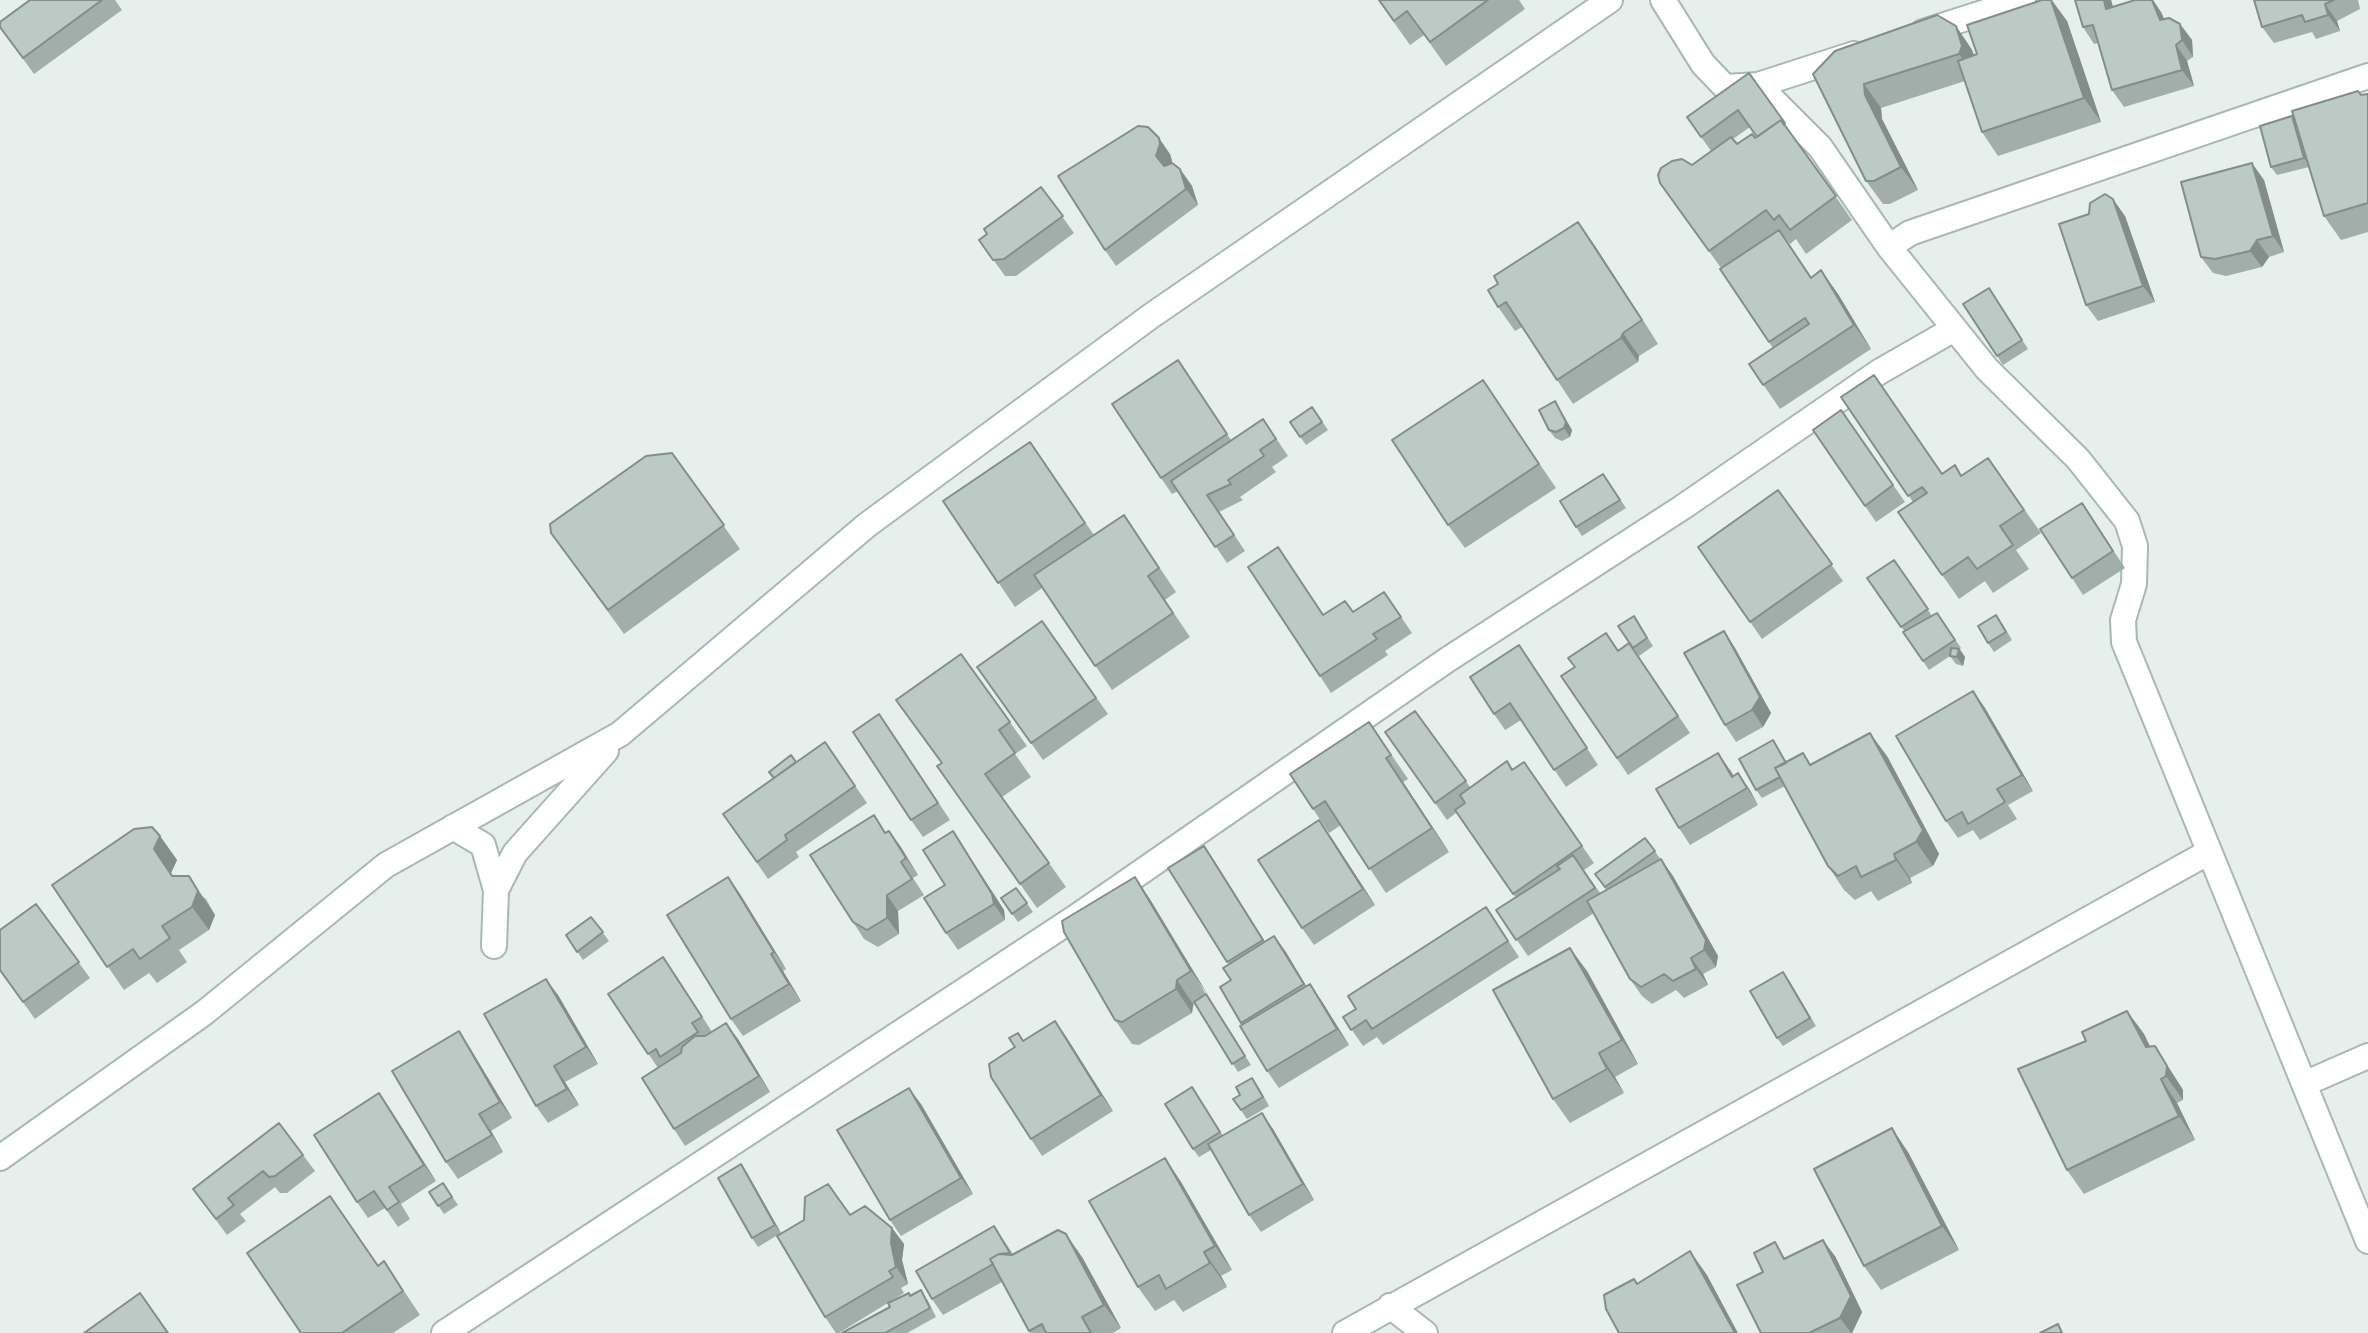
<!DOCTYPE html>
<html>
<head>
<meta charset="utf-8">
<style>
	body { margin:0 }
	canvas { display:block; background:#e6efeb }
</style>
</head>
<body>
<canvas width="2368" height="1333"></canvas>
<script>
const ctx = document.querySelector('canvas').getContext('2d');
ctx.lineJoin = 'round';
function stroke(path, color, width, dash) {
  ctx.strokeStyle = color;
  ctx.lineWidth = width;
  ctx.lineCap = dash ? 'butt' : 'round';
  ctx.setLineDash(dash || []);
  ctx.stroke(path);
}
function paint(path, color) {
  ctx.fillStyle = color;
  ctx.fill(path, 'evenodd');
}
const street = new Path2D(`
	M1663,0L1703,64L1725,87L1758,85L1854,54
	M1923,32L2023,0
	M1758,85L1820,147L1889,247L1987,369L2078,459L2127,521L2135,546L2134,584L2123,620L2124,642L2368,1241
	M1889,247L1910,233L2368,76
	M453,827L483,845L496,890
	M494,946L496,890L515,853L606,751
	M2304,1084L2368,1056
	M0,1158L204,1013L386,865L620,734L867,525L1151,316L1610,0
	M1390,1306L1425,1333
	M444,1333L1076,917L1447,660L1683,507L1879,372L1954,329
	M1345,1333L2209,852`);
stroke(street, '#a8b8b2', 28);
stroke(street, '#fff', 24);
paint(new Path2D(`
	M30,0H115L122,10L34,74L0,27Z
	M1378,0H1519L1525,9L1446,66L1424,35L1410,45Z
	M2042,0H2052L2067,21L2101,122L1998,156L1982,132L1965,81L1881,108L1882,119L1918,190L1890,204H1883L1866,181L1813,74L1956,26L1972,50L1974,55L1977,54Z
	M2111,0L2113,7L2161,12L2164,19L2180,24L2192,40L2193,57L2187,61L2194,86L2124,107L2112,90L2098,43L2094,44L2083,27Z
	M2254,0H2358L2360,9L2337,21L2340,31L2316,39L2312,32L2274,43L2262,27Z
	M1749,73L1852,220L1806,254L1796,239L1790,244L1782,234L1811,277L1821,270L1838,294L1871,349L1780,409L1749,364L1773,348L1720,269L1721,268L1660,183L1692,165L1711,151L1687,117ZM1750,127L1757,137L1737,144L1733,139Z
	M2368,94V232L2341,240L2324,216L2309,167L2277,175L2271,167L2292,116L2295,120Z
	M1170,154L1172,161L1171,163L1180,169L1192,186L1198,205L1116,266L1105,250Z
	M2264,180L2284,252L2269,257L2262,267L2226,276L2213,273L2201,257Z
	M1041,187L1074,233L1016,276H1005L979,240Z
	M2125,216L2155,302L2098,321L2086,305Z
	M1595,246L1658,344L1639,356L1638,362L1573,404L1522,327L1515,331L1498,307Z
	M1989,288L2028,349L2003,365L1963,304Z
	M1178,360L1231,440L1263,419L1288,456L1272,467L1276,472L1240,497L1243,500L1219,512L1245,551L1227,563L1178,491L1172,494L1161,478Z
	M1841,397L1942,474L1962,476L1988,458L2041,533L2016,550L2029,569L1993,593L1985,581L1959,599L1898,512L1913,502Z
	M1555,401L1572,430L1570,437L1562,441L1555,438L1549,430Z
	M1499,404L1556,488L1465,548L1448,525Z
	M1312,407L1328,430L1306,445L1290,422Z
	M1841,410L1905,502L1876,522L1813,430Z
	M1030,442L1094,535L1124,515L1176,592L1165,600L1190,637L1112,690L1042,588L1015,607L943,501Z
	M672,453L740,549L624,634L551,533Z
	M1603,474L1626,508L1582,536L1576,527Z
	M1778,490L1843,581L1762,639L1698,547Z
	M2082,503L2125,568L2083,595L2072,578Z
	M1278,547L1323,615L1353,612L1384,592L1412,633L1385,651L1388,655L1331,693L1320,676Z
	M1894,560L1932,616L1937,613L1961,648L1960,649L1965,657L1963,666L1956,664L1950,656L1929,670L1903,632H1905L1867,578Z
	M1634,616L1653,646L1639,656L1618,626Z
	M1042,621L1108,714L1043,760L977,667Z
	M2002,623L2012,640L1994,652L1988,643Z
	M1724,631L1735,648L1771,713L1763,727L1736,742L1725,725Z
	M1629,643L1690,733L1628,775L1561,676L1618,651Z
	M1519,645L1598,765L1566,787L1521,720L1505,730L1494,714Z
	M961,654L1027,746L1015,754L1031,777L1002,797L1066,887L1037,908L937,766L941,763Z
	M1973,691L1985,708L2033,791L2008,805L2017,819L1980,840L1973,830L1958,838L1946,821Z
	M1415,711L1470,787L1513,770L1524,762L1594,863L1584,870L1600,893L1606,890L1595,874L1645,838L1673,876L1718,956L1716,967L1703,974L1708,985L1684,998L1676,990L1652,1004L1642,996L1630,979L1594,913L1528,956L1496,910L1516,898L1457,812L1447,820L1385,732Z
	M1369,722L1408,779L1403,782L1449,852L1386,893L1341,825L1329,833L1313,809Z
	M891,731L950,820L923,837L911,820Z
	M1773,740L1786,762L1811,764L1887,756L1939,854L1933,866L1910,878L1912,883L1878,901L1871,891L1855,900L1844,890L1828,866L1785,786L1762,798L1756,790Z
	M825,742L867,803L796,852L799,857L768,879L723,814Z
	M1730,770L1734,776L1738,773L1758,805L1690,845L1679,828Z
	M889,831L918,875L913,878L924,895L898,911L899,934L878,947L864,939L853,922L886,833Z
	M953,831L1004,910L1005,920L958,950L946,933Z
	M160,836L177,860L171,873L173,876L206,899L215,915L209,930L179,950L187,962L157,983L149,973L124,990L52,885Z
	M1331,837L1375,905L1314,945L1302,928Z
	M1204,846L1265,942L1274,936L1306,986L1321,1000L1349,1045L1279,1088L1267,1071L1243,1025L1220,987L1231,980L1229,964L1168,868Z
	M728,877L740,894L786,969L783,971L801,1001L743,1036L731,1019Z
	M1135,877L1151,901L1207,996L1251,1065L1238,1072L1194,1003L1192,1013L1139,1045L1132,1044L1115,1020Z
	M1016,888L1033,912L1018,922L1001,898Z
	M36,904L90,978L35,1019L0,970Z
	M1486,907L1519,957L1383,1045L1377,1037L1363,1046L1343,1017L1356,1009Z
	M591,917L609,941L583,960L566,935Z
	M1587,971L1638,1064L1615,1077L1624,1093L1570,1123L1553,1099Z
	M675,974L712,1032L738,1039L770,1092L685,1146L674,1129L658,1068L608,994Z
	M1789,980L1816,1026L1783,1046L1777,1038Z
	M558,995L598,1064L565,1082L579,1105L548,1123L536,1106Z
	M2127,1011L2144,1034L2150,1047L2155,1046L2183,1090V1100L2177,1103L2195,1140L2084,1194L2067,1170L2086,1041Z
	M1055,1021L1113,1111L1042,1156L1031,1139L1024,1041Z
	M470,1048L512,1118L491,1131L503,1152L458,1179L446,1162Z
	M1258,1086L1269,1106L1247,1119L1233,1099Z
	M1198,1096L1223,1136L1273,1129L1314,1200L1261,1232L1249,1215L1211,1150L1199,1157L1193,1149Z
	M921,1104L973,1194L901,1236L890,1220Z
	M390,1109L436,1181L401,1204L410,1219L398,1227L385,1208L368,1218L357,1202Z
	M1908,1152L1959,1250L1881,1290L1864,1266Z
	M303,1155L315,1171L287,1193H280L275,1187L240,1214L246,1221L227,1235L193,1189Z
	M1165,1158L1181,1182L1232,1270L1221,1276L1227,1287L1183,1312L1174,1300L1155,1311L1138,1287Z
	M747,1173L781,1233L758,1247L752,1238Z
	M443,1183L458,1205L444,1214L429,1192Z
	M850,1215L892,1228L904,1244L902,1260L908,1284L901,1288L904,1293L839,1333H836L825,1317Z
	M994,1226L1013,1254L1082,1257L1121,1328L1113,1333H1030L1002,1282L943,1315L932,1299Z
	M1835,1256L1862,1312L1852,1333H1761L1763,1272L1786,1258Z
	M384,1261L420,1315L393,1333H301Z
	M909,1293L911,1296L927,1299L936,1317L907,1333H842L890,1307Z`), '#a1aea9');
paint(new Path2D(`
	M2051,0L2067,21L2101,122L2084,98Z
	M2104,0H2111L2118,25L2106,9Z
	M2152,0H2153L2161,12L2172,37L2160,20Z
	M2325,4L2337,21L2340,31L2328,15Z
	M2180,24L2192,40L2193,57L2182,40Z
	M1956,26L1972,50L1979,69L1976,78L1959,54Z
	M2176,45L2187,61L2194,86L2182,70Z
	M1864,84L1881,108L1882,119L1918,190L1901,167L1865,95Z
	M2292,116L2298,125L2310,166L2304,158Z
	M1159,138L1170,154L1172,161L1168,173L1156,156Z
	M2252,163L2264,180L2284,252L2273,236Z
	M1180,169L1192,186L1198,205L1186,189Z
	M2113,199L2125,216L2155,302L2143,286Z
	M1578,222L1595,246L1658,344L1642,320Z
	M2257,240L2269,257L2262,267L2250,251Z
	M1821,270L1838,294L1871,349L1854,325Z
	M1623,333L1639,356L1638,362L1621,338Z
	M1555,401L1572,430L1570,437L1564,428Z
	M1724,631L1735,648L1771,713L1763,727L1752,710Z
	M1959,649L1965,657L1963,666L1957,657Z
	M1973,691L1985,708L2033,791L2022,775Z
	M1870,733L1887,756L1939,854L1933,866L1916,842Z
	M1718,753L1730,770L1743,794L1732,777Z
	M1386,758L1403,782L1449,852L1432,828Z
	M1738,773L1750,790L1758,805L1747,788Z
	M1319,820L1331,837L1375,905L1363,889Z
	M889,831L901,847L918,875L906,858Z
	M953,831L1004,910L1005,920L994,904Z
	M160,836L177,860L171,873L188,900L154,849Z
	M1204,846L1215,862L1274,956L1263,940Z
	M1894,854L1910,878L1912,883L1896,860Z
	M1661,859L1673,876L1718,956L1716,967L1704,950Z
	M189,876L215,915L209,930L192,907Z
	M728,877L740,894L786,969L774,952Z
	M1135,877L1151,901L1208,995L1191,971Z
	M887,895L898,911L899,934L887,918Z
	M1274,936L1286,952L1315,1001L1304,984Z
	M1570,948L1587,971L1638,1064L1622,1040Z
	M771,954L783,971L801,1001L789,984Z
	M1691,958L1703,974L1708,985L1696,969Z
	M546,979L558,995L598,1064L586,1047Z
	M1177,980L1193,1004L1192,1013L1176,989Z
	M1310,984L1321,1000L1349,1045L1337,1029Z
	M2127,1011L2144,1034L2162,1071L2146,1047Z
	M1055,1021L1067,1038L1113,1111L1101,1095Z
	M726,1023L738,1039L770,1092L759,1076Z
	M459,1031L470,1048L512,1118L500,1102Z
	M2155,1046L2183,1090V1100L2166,1076Z
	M1599,1053L1615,1077L1624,1093L1607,1069Z
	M554,1066L565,1082L579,1105L567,1089Z
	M2161,1079L2177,1103L2195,1140L2179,1116Z
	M909,1088L921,1104L973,1194L961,1178Z
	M379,1093L390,1109L436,1181L424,1165Z
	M1262,1113L1273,1129L1314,1200L1303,1184Z
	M479,1114L491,1131L503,1152L492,1135Z
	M1892,1128L1908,1152L1959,1250L1942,1226Z
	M1165,1158L1181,1182L1232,1270L1215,1246Z
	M741,1164L747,1173L781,1233L775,1225Z
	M892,1228L904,1244L902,1260L908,1284L896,1267L891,1243Z
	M1066,1234L1082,1257L1121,1328L1104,1305Z
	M1823,1240L1835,1256L1862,1312L1852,1333H1851L1840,1318Z
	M1690,1251L1707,1275L1738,1333H1735Z
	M1204,1252L1221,1276L1227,1287L1210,1263Z`), '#838d89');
const building = new Path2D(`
	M30,0H102L23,58L0,27V22Z
	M1379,0H1488L1430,42L1407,11L1394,21Z
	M2042,0H2051L2084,98L1982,132L1958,61L1977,54L1967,25Z
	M2075,0H2104L2106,9L2135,0H2152L2160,20L2169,18L2180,24L2182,40L2176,45L2182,70L2112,90L2093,25L2083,27Z
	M2254,0H2334L2325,4L2328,15L2305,22L2302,15L2262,27Z
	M1937,15L1956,26L1962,46L1959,54L1864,84L1865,95L1901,167L1874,181H1866L1813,74L1835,51Z
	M1749,73L1785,123L1784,125L1781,120L1757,137L1738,110L1701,137L1687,117Z
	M2358,91L2361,95L2368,94V203L2324,216L2292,111Z
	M2292,116L2304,158L2271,167L2260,126Z
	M1781,120L1836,196L1790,230L1779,215L1774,220L1766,210L1709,251L1660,183L1658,175L1661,168L1672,161L1682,159L1692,165L1731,137L1737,144L1752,134L1755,138Z
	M1138,126L1148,127L1159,138L1160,144L1156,156L1164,166L1172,163L1180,169L1186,189L1105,250L1058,176Z
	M2252,163L2273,236L2257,240L2250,251L2215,259L2201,257L2181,182Z
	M1041,187L1063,216L1004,259L993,260L979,240L987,234L984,229Z
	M2105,194L2113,199L2143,286L2086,305L2059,224L2089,214L2090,203Z
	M1578,222L1642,320L1623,333L1621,338L1557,380L1506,302L1498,307L1488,290L1498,284L1494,276Z
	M1779,230L1811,278L1821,270L1854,325L1763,385L1749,364L1809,324L1805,318L1769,342L1720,269Z
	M1989,288L2022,340L1997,356L1963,304Z
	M1178,360L1227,434L1161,478L1112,404Z
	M1874,375L1942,474L1955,465L1961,476L1988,458L2024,510L2000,526L2013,545L1977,569L1968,557L1942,575L1898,512L1927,493L1922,487L1908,496L1841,397Z
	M1483,380L1539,464L1448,525L1392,440Z
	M1555,401L1566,422L1564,428L1556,432L1549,430L1539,410Z
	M1312,407L1322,422L1300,437L1290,422Z
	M1841,410L1893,485L1865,506L1813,430Z
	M1263,419L1276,439L1260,450L1264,456L1228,480L1231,484L1207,495L1234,535L1215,547L1171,481Z
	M1030,442L1085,523L998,583L943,501Z
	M672,453L724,525L608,610L551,533L550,524L646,456Z
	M1603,474L1620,500L1576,527L1560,501Z
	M1778,490L1832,564L1750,622L1698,547Z
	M2082,503L2113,551L2072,578L2040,529Z
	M1124,515L1159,568L1148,576L1173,613L1095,666L1034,575Z
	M1278,547L1323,615L1345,601L1353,612L1384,592L1401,617L1373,634L1377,639L1320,676L1248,567Z
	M1894,560L1928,609L1901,627L1867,578Z
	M1937,613L1955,640L1923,661L1903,632Z
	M1996,615L2006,632L1988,643L1978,626Z
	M1634,616L1647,638L1633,648L1618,626Z
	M1042,621L1096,698L1031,743L977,667Z
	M1724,631L1760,697L1752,710L1725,725L1684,653Z
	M1606,633L1618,651L1629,643L1678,716L1617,758L1561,676L1575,667L1568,658Z
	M1519,645L1587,748L1554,770L1510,703L1494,714L1470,677Z
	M1951,648L1959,649L1957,657L1950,656Z
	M961,654L1010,722L999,730L1015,753L985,774L1049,863L1020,884L937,766L942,763L896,700Z
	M1973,691L2022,775L1997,789L2005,802L1968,824L1962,812L1946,821L1896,736Z
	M1415,711L1466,781L1435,803L1385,732Z
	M879,714L938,803L911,820L853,732Z
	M1369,722L1391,755L1386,758L1432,828L1369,869L1325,801L1313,809L1290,774Z
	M1870,733L1923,830L1916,842L1894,854L1896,860L1861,877L1856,866L1838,876L1828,866L1775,768L1803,753L1810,765Z
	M1773,740L1786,763L1775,768L1780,777L1756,790L1739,759Z
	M825,742L855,786L785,835L787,840L757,862L723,814Z
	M1718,753L1732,777L1738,773L1747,788L1679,828L1656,789Z
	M791,755L796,762L774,778L769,772Z
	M1507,761L1512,770L1524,762L1582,846L1513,894L1455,810L1465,803L1460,795Z
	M874,815L885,833L889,831L906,858L901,862L912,879L887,895V918L867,930L853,922L810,855Z
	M1319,820L1363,889L1302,928L1258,860Z
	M152,827L160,836L154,849L172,876H189L198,891L192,907L162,926L170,938L140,959L133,949L107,967L52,885L134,829Z
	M953,831L992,894L994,904L946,933L924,898L945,885L923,850Z
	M1645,838L1655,851L1605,887L1595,874Z
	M1204,846L1263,940L1227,962L1168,868Z
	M1573,855L1595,888L1516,940L1496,910L1560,869L1557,866Z
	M1661,859L1706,940L1704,950L1691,958L1696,969L1673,981L1664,974L1641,987L1630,979L1587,901Z
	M728,877L774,952L771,954L789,984L731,1019L667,915Z
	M1135,877L1191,971L1177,980L1176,989L1122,1022L1115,1020L1064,932L1062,921Z
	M1016,888L1027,903L1012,914L1001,898Z
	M36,904L79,962L23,1002L0,970V930Z
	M1486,907L1508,941L1372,1029L1366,1020L1351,1030L1343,1017L1356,1009L1348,996Z
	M591,917L603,932L577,952L566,935Z
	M1274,936L1304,984L1241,1023L1220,987L1231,980L1223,968Z
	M1570,948L1622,1040L1599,1053L1607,1069L1553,1099L1493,990Z
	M663,957L702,1017L692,1023L698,1032L660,1057L656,1049L648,1054L608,994Z
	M1783,972L1810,1018L1777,1038L1750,991Z
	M546,979L586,1047L554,1066L567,1089L536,1106L484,1014Z
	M1310,984L1337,1029L1267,1071L1240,1026Z
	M1206,994L1245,1056L1232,1064L1194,1002Z
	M2127,1011L2146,1047L2155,1046L2167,1066L2166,1076L2161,1079L2179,1116L2067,1170L2018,1069L2086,1041L2082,1032Z
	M1055,1021L1101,1095L1031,1139L991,1077L989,1064L1015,1047L1009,1038L1018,1033L1023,1041Z
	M726,1023L759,1076L674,1129L642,1078L681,1053L682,1047L695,1036H705Z
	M459,1031L500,1102L479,1114L492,1135L446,1162L392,1071Z
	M1252,1078L1263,1097L1241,1110L1233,1099L1240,1095L1236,1087Z
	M1192,1087L1220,1132L1193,1149L1165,1104Z
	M909,1088L961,1178L890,1220L837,1130Z
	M379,1093L424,1165L389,1187L399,1202L387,1210L374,1191L357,1202L314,1135Z
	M1262,1113L1303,1184L1249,1215L1208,1144Z
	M279,1123L303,1155L275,1176L269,1177L263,1171L228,1198L234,1205L216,1219L193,1189Z
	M1892,1128L1942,1226L1864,1266L1814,1169Z
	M1165,1158L1215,1246L1204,1252L1210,1263L1166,1289L1159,1275L1138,1287L1089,1201Z
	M741,1164L775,1225L752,1238L718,1178Z
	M443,1183L452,1197L438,1206L429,1192Z
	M828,1184L850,1215L865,1206L892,1228L891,1243L896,1267L889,1271L893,1277L825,1317L777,1236L804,1220L805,1197Z
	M330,1196L378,1266L384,1261L403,1291L342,1333H301L247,1253Z
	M994,1226L1010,1253L999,1254L990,1259L993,1264L932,1299L916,1271Z
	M1058,1230L1066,1234L1104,1305L1082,1317L1091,1333H1046L1042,1324L1029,1331L990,1259L999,1254L1012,1255Z
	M1823,1240L1851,1296L1840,1318L1809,1333H1761L1737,1285L1763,1272L1754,1253L1775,1242L1784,1259Z
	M1690,1251L1735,1333H1619L1606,1309L1604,1295L1634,1279L1637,1284Z
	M921,1290L930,1308L885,1333H842L890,1307L888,1303L909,1293L910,1296Z
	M140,1293L168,1333H84Z
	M2058,1324L2062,1333H2040Z`);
paint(building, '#bbcac4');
stroke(building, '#838d89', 2);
</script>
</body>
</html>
